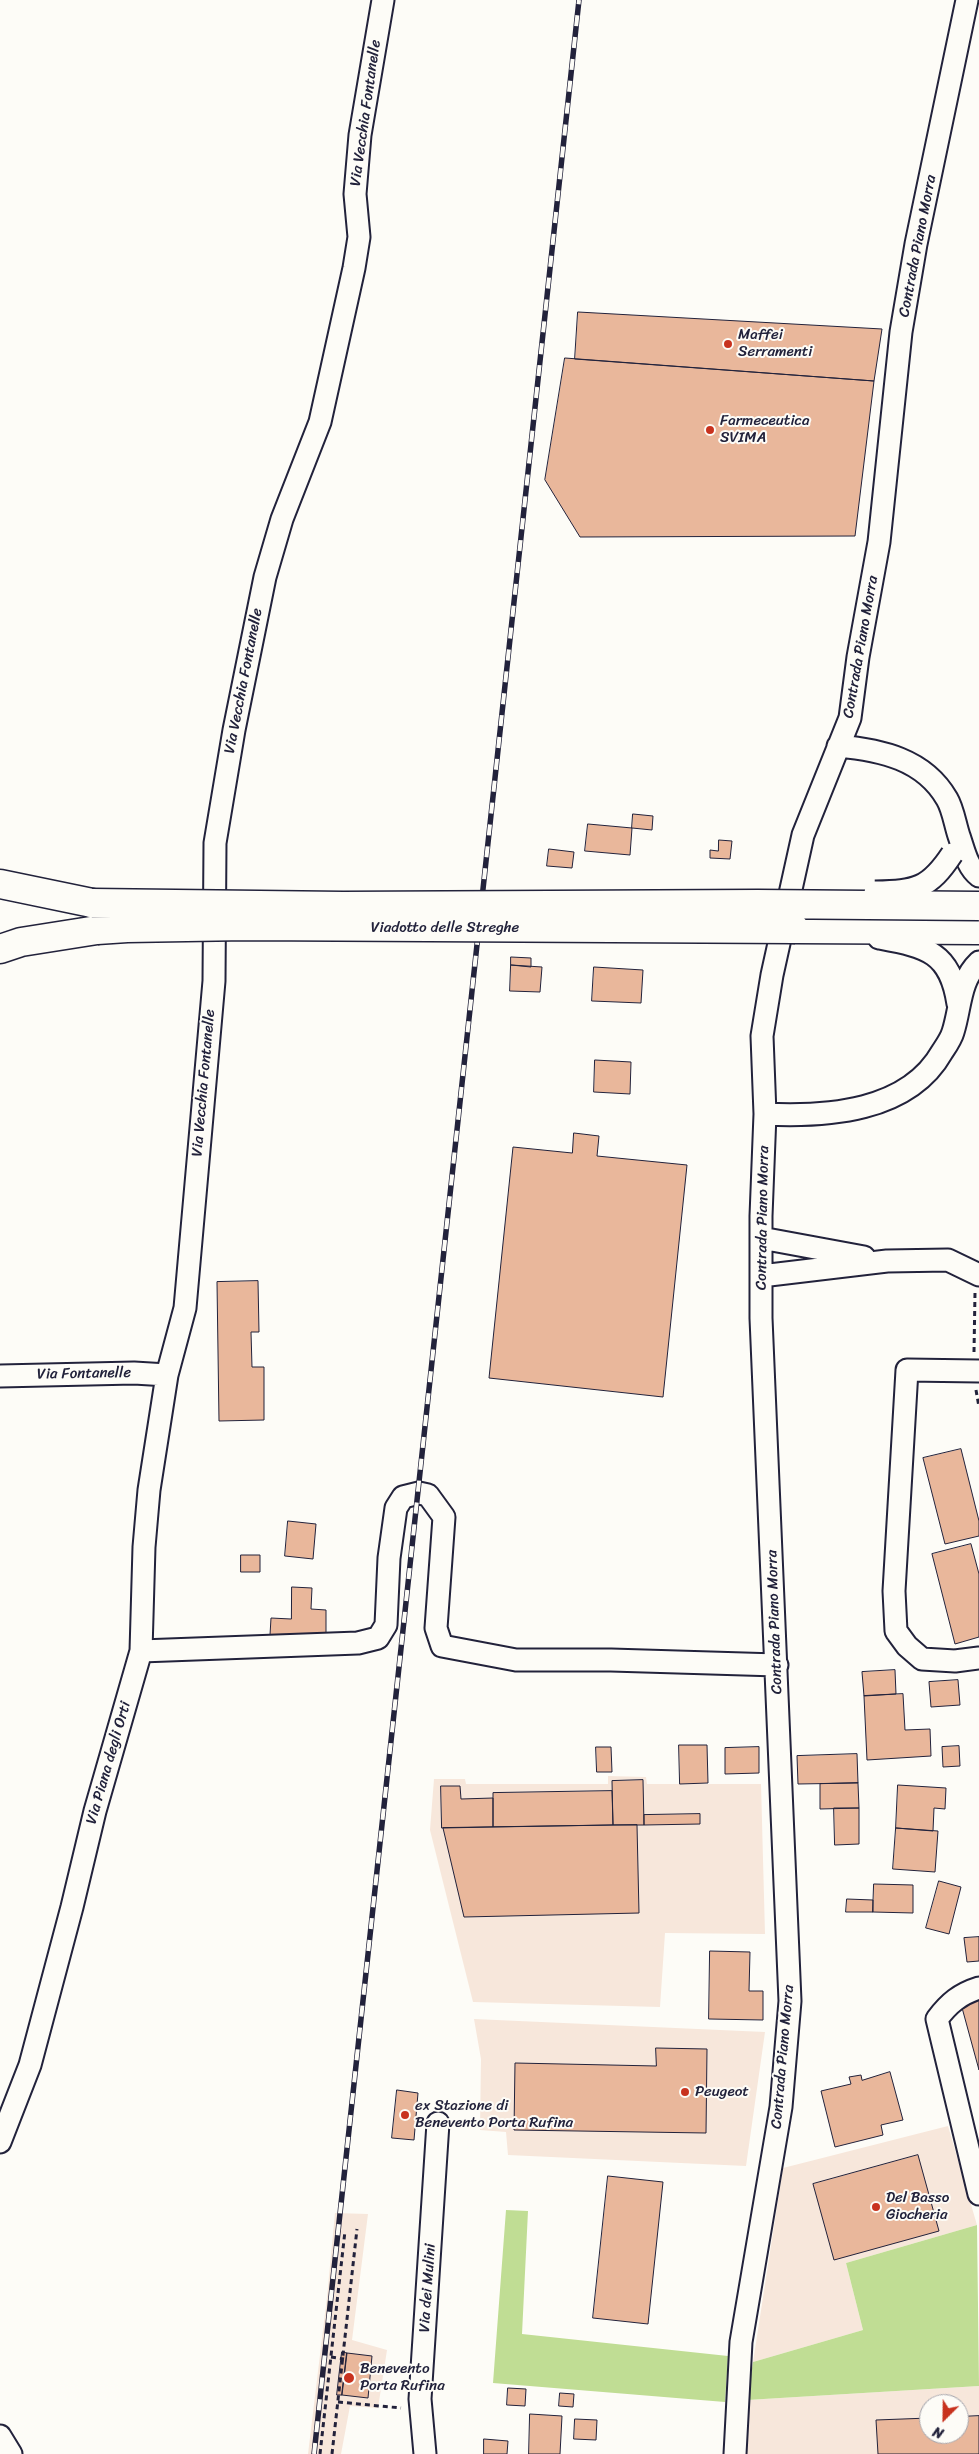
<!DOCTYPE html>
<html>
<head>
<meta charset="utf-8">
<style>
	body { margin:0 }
	#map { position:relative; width:979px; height:2454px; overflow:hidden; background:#fdfcf7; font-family:Sriracha,sans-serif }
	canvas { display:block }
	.north { position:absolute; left:919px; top:2394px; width:50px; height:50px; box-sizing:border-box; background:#fdfcf7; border:1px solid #a5a5ac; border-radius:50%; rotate:203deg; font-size:14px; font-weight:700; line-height:20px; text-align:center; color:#22223b }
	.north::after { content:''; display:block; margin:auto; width:18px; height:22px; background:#c8321e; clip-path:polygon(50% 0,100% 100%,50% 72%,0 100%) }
</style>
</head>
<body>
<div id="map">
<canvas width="979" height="2454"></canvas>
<div class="north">N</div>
</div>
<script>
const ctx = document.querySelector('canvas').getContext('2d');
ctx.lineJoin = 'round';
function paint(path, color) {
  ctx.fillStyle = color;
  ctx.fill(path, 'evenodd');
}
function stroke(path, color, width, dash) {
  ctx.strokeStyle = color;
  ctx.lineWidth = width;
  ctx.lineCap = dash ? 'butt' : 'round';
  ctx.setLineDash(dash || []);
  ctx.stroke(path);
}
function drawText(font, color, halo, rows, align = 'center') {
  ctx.font = font + ' Sriracha,sans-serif';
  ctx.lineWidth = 4;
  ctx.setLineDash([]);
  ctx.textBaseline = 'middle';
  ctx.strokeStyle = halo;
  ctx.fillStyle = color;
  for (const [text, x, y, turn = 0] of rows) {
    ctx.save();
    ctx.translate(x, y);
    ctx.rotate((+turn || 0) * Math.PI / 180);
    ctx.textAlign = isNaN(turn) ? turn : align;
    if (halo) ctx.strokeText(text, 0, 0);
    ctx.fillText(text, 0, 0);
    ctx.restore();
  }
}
paint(new Path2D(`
	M608,1776L646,1777L647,1784H761L765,1934L665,1933L660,2007L473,2002L430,1830L434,1779H465L466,1784H608Z
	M474,2019L765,2032L746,2166L508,2155L506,2132L480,2130L481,2059Z
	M948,2126L977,2225L846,2263L863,2330L753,2362L783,2168Z
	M335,2213L368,2214L352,2340L387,2350L378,2408L350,2406L341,2454H308L327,2297Z
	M979,2386V2454H746L747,2400ZM929,2404H959V2434H929Z`), '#f7e7db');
paint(new Path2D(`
	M506,2210L528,2211L522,2334L728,2356L725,2402L493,2383Z
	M977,2225L979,2386L747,2400L753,2362L863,2330L846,2263Z`), '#c0dd94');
const building = new Path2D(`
	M578,312L882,329L874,381L575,359Z
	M565,358L874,381L855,536L580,537L545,480Z
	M633,814L653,816L652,830L632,828Z
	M588,824L632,828L630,855L585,851Z
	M719,840L732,841L730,859L710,858V850L718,851Z
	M549,849L574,852L572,868L547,866Z
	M511,957L531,958V967L511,965Z
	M511,965L542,967L540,992L510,991Z
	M594,967L643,970L641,1003L592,1001Z
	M595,1060L631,1062L630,1094L594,1092Z
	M574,1133L599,1136L597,1156L687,1165L663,1397L489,1378L513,1147L572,1153Z
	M258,1281L259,1332H251L252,1367H264V1420L219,1421L217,1282Z
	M961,1449L979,1521V1536L945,1544L923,1458Z
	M288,1521L316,1524L313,1559L285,1556Z
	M971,1544L979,1574V1637L955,1644L932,1554Z
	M241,1555H260V1572H241Z
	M292,1587L312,1588L311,1609L326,1610V1637L270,1635L271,1618L291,1619Z
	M895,1670L896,1694L864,1696L862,1672Z
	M958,1680L960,1705L931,1707L929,1682Z
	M903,1694L905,1730L930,1729L931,1756L867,1760L864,1696Z
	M679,1745H707L708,1783L680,1784Z
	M959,1746L960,1766L943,1767L942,1747Z
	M596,1747H611L612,1772H597Z
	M759,1747V1773L725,1774V1748Z
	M857,1754L858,1783L798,1784L797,1756Z
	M643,1780L644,1825H613L612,1781Z
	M858,1783L859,1808L820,1809V1784Z
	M898,1785L946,1788L945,1809L934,1808L933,1831L896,1828Z
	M441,1786H460L461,1799L493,1798V1827L442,1828Z
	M612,1791L613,1825L493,1827V1793Z
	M834,1808H859V1844L835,1845Z
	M700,1814V1824L644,1825V1815Z
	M637,1825L639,1913L464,1917L443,1828Z
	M896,1828L938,1831L935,1872L893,1869Z
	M939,1881L961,1887L949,1934L926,1928Z
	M874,1884L913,1885V1913L873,1912Z
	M847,1899L873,1900V1912H846Z
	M979,1937V1961L967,1962L964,1938Z
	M710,1951L750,1952L749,1991H763V2020L709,2019Z
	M979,2000V2070L961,2004Z
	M656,2048L707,2049L706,2133L514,2130L515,2063L656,2066Z
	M890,2072L903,2120L881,2125L883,2135L835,2147L821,2091L851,2084L849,2077L861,2075L862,2080Z
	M397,2090L418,2093L414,2140L392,2138Z
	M918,2155L939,2231L834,2260L813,2184Z
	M608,2176L663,2182L648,2324L593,2318Z
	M342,2352L347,2353L342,2395H337Z
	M347,2353L372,2356L368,2398L342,2395Z
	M508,2388L526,2389L525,2406L507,2405Z
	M560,2393L574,2394L573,2407L559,2406Z
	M530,2414L562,2416L560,2454H529Z
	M979,2416V2454H878L876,2420L929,2418V2434H959V2417Z
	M575,2419L597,2420L596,2440L574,2439Z
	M484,2439L508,2441L507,2454H484Z`);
paint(building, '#e9b79b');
stroke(building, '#22223b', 1);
const minor = new Path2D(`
	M838,746C881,750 924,759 947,799C953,809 955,824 959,836C964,850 967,867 979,876
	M879,938C926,947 950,951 958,1004
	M765,1114C827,1117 908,1112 942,1052C946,1046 951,1039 953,1032C961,1007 959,981 979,962
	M761,1238L864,1257
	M761,1276L887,1261L948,1260L979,1275
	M979,1371L907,1370L894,1591L896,1631L907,1646L922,1659L955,1661L979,1658
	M0,1376L134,1373L167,1375
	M141,1651L358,1643L378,1638L386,1625L389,1558L396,1508L403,1497L419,1493L428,1495L444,1517L436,1628L442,1646L516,1660H611L777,1665
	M979,1988C960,1994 949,2003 937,2019L979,2194
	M0,2142L30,2065L72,1907L95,1811L141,1651L144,1547L149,1490L167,1375L185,1308L214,981L215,843L234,730L265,577L282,519L320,422L354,268L359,237L355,194L360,135L383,0
	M0,2436L11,2454
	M425,2454L420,2399L438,2123
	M735,2454L741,2342L781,2107L790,2001L761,1318V1216L765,1114L762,1036L772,975L803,835L850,718L858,657L879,542L901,332L916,244L967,0`);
const major = new Path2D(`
	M0,884L92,903
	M795,929L979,930
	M0,949L21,942L97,930`);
stroke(minor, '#22223b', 25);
stroke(major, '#22223b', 31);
stroke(new Path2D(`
	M974,1352L975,1293
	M976,1390L979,1407
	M331,2357L344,2359
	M338,2402L401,2408
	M320,2454L345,2231
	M332,2454L357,2229`), '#22223b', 3, [5, 4]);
stroke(minor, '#fdfcf7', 21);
stroke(major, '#fdfcf7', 28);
const rail = new Path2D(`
	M314,2454L579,0`);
stroke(rail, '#22223b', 5.5);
stroke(rail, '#fdfcf7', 4, [11]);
const minorBridge = new Path2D(`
	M875,892C916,891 929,889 952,854`);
const majorBridge = new Path2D(`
	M92,903L343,906L758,904L979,906
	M97,930L127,928L246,926L795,929`);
stroke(minorBridge, '#22223b', 25, []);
stroke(majorBridge, '#22223b', 31, []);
stroke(minorBridge, '#fdfcf7', 21);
stroke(majorBridge, '#fdfcf7', 28);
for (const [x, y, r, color] of [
	[728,344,5,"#c8321e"],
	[710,430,5,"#c8321e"],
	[685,2092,5,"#c8321e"],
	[405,2115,5,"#c8321e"],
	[876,2207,5,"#c8321e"],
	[349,2378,6,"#c8321e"]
]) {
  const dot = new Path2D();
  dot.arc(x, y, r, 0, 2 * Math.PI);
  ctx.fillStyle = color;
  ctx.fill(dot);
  stroke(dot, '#fdfcf7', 2);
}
drawText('15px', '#22223b', '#fdfcf7', [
	["Via Vecchia Fontanelle",366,113,-82],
	["Contrada Piano Morra",918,246,-79],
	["Contrada Piano Morra",861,647,-80],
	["Via Vecchia Fontanelle",244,681,-79],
	["Viadotto delle Streghe",445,928],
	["Via Vecchia Fontanelle",204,1083,-85],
	["Contrada Piano Morra",763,1218,-89],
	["Via Fontanelle",84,1374,-1],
	["Contrada Piano Morra",775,1622,-92],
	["Via Piana degli Orti",109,1763,-74],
	["Contrada Piano Morra",783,2057,-85],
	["Via dei Mulini",428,2288,-86]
]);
drawText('15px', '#22223b', '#fdfcf7', [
	["Maffei",738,335],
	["Serramenti",738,352],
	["Farmeceutica",720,421],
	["SVIMA",720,438],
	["Peugeot",695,2092],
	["ex Stazione di",415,2106],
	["Benevento Porta Rufina",415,2123],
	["Del Basso",886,2198],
	["Giocheria",886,2215],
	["Benevento",360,2369],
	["Porta Rufina",360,2386]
], 'left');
</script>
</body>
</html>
